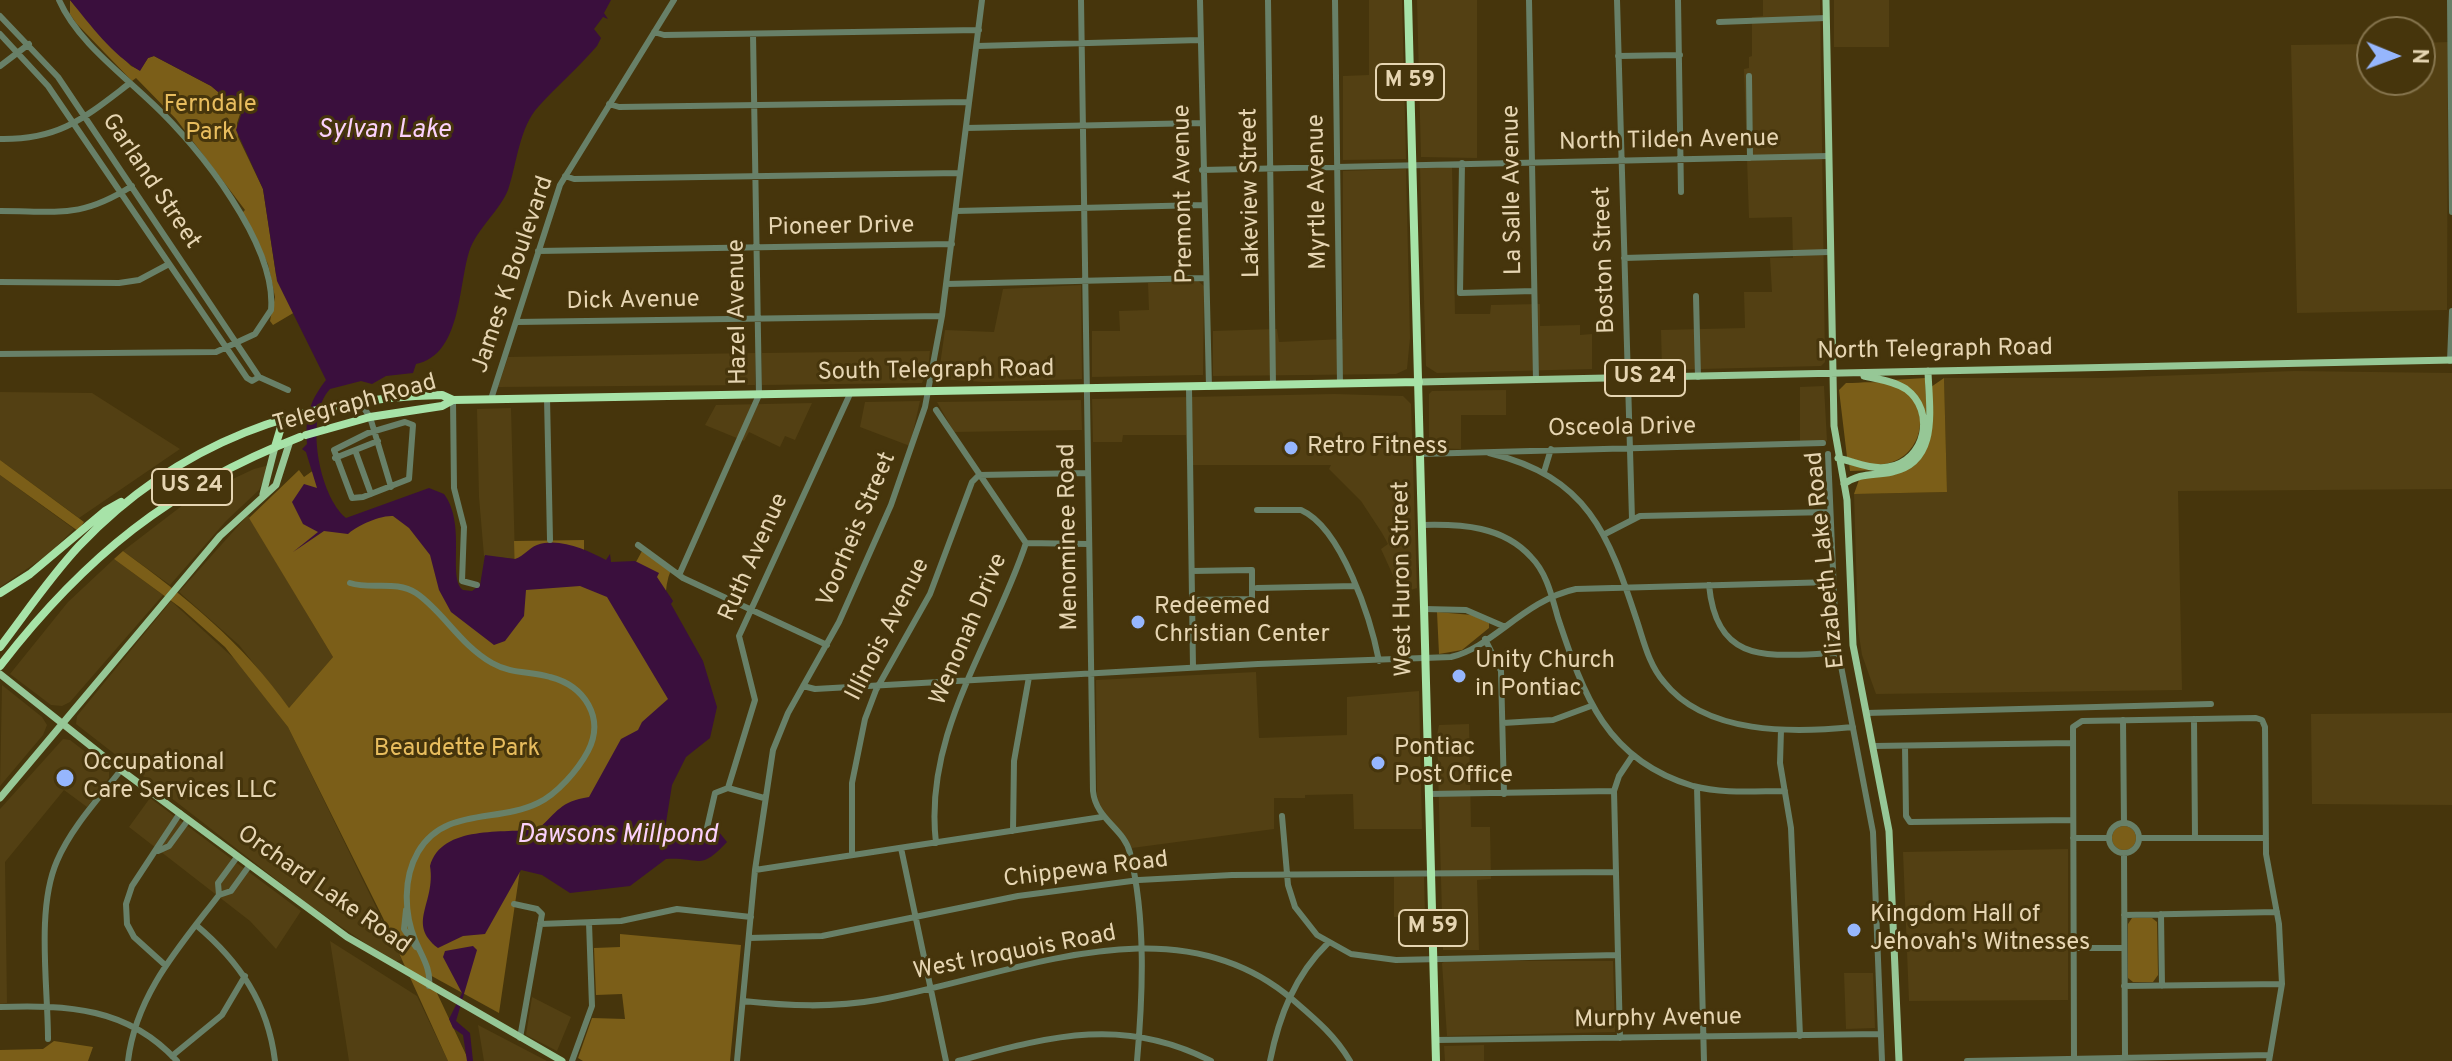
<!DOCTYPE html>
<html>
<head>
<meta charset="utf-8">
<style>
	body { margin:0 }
	#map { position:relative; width:2452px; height:1061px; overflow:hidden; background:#46350c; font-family:Overpass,sans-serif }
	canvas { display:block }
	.north { position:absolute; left:2356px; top:16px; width:80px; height:80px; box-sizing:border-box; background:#46350c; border:2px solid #86754e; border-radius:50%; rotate:91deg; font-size:22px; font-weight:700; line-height:32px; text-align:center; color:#e6d5b2 }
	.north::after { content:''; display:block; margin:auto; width:28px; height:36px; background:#96b6fd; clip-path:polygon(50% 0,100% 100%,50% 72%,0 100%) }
</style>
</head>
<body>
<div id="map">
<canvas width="2452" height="1061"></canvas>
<div class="north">N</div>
</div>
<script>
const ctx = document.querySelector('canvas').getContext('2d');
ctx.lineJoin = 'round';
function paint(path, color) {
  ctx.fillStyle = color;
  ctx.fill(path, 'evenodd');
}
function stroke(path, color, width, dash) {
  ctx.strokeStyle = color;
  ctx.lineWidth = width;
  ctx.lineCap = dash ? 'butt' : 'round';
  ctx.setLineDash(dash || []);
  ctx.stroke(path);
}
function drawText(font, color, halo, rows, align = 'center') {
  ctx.font = font + ' Overpass,sans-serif';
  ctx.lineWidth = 6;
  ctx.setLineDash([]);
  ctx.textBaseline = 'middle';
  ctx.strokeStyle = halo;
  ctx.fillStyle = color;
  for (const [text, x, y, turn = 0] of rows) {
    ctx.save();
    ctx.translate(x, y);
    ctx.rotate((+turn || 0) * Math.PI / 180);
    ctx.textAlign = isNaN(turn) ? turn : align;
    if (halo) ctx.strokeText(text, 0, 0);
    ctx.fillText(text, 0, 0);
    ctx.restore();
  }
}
paint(new Path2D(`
	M1369,0H1402L1406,159L1343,160V76L1369,75Z
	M1417,0H1477V158L1421,157Z
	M1763,0H1820L1825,362L1821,366L1662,370L1661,330L1745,328L1744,292H1772L1770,258H1793L1792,217L1749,218L1744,69L1749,68V57L1752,56V17L1763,16Z
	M1834,0H1889V47H1834Z
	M2448,42L2447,310L2297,313L2291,45L2372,44V80H2420V43Z
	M1452,166L1455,314H1490L1491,305L1540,304V326L1580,325V335L1592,334V369L1437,373L1426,366L1420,167Z
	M1406,169L1410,338L1407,369L1396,374L1213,376V331L1277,329L1279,342L1343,339V171Z
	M1198,281L1204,286L1203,375L1092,377V331H1120L1119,311L1149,310L1148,283Z
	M1081,285L1082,379L985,382L938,379L945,330L994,332L1003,289Z
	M930,351L928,369L922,383L762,385V353Z
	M755,353V385L498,387L508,357Z
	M2294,371L2452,373V489L2178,491L2182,690L1876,694L1862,655L1858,629L1854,494L1947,492L1944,378H2101Z
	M1824,386L1827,441H1800V387Z
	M1506,390V415H1461V449L1429,448V394L1432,391Z
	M0,392L92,393L180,449L79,518L0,460Z
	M1334,394L1403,396L1411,404L1417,588L1401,593L1381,549L1388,544L1382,533L1361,501L1329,469L1331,465H1187L1186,435H1123L1122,442H1093L1092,399Z
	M1081,400L1082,430L954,432L937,402Z
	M920,401L910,446L860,427L865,402Z
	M812,403L795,440L785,436L780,447L749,432L744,441L705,425L716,405Z
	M511,408L515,559L484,556L479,497L477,409Z
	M270,465L259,490L226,521L170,585L123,551L192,498L254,469Z
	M0,475L74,529L49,554L0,587Z
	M248,515L333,657L289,708L239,645L179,592Z
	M114,559L163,595L70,702L62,706L51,705L10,674L68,602Z
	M171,601L240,664L288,727L402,960L396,961L371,947L309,905L76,724L77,716Z
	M1256,672L1259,738L1347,735V697L1419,691L1422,829H1354L1353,794L1305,795V798H1274V829L1132,848L1100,808L1097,796L1096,680Z
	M2,685L42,717L47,725L43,735L0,786Z
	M2452,713V805L2312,804L2311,714Z
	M1469,724L1471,827H1490L1491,879L1477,880L1479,950H1443L1437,735L1439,725Z
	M63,739L70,740L109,770V778L87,807L64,790L5,862L7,1003L0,1004V809Z
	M150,798L301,911L276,949L250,921L129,827Z
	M2068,849V1000L1909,1001L1903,852Z
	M1394,877H1424L1425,916L1394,917Z
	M330,941L417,996L448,1061H349Z
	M1446,961H1613L1615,1032L1447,1036L1442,963Z
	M1844,973H1873L1875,1028L1846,1029Z
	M532,997L571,1017L557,1051L526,1035Z
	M478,1025L547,1061H484Z
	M1484,1045V1061H1445L1444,1046Z`), '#534013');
paint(new Path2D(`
	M70,0L131,66L140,70L148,58L154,56L211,86L241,111L237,123L238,137L263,189L276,275L295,312L273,325L270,321L275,297L268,264L242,213L245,210L176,119L136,78L132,81L76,23L70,14Z
	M1925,378C1929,450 1929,470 1850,471L1849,463C1859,466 1869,470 1880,470C1935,471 1941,402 1893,380Z
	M1944,378L1947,492L1854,494L1860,477L1888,475L1930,438L1931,387Z
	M1846,383C1863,383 1887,379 1902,389C1934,410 1921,459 1884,464C1872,466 1859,461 1847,457L1839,390Z
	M0,460L84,522L78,531L0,475Z
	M318,467L332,511L347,525L387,510L417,507L458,604L516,614L514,541L584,540V552L618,578L636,562L642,551L671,570C655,607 679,658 689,694L520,870L499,1013L428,974L469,1061H448L383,918L288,727L225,647L181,608L114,559L123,551C186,597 243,643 289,708L333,657L249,518L299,470L304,477Z
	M1437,612L1472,615L1489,623V628L1462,650L1439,654Z
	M2112 838a12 12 0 1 1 24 0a12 12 0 1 1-24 0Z
	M2132,918H2152L2157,922L2158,975L2153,982H2133L2128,978V924Z
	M620,934L741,945L730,1061H583L578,1058L592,1018L625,1019L622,994L596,995L594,948L620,947Z
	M54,1041L93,1047L88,1061H0V1050L43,1049Z`), '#7b5e18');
paint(new Path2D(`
	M70,0H611L604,13L608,19L603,17L594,29L601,38L597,46C579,67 556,87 539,106C519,127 517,164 508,190C499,212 477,228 469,252C458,288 461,355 416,364L413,373L386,376L372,384L361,381L330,389C304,416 319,496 346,518L429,488L444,494C467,525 447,578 463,590L472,591L480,585L485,555L515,559C524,556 529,548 537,545C559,537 587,550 606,560L610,554L611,562L635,561L659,573L657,577L673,601L671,604L703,661L717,707L710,738L686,757L672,785L665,829L675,837L700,831L719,832L727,842C699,872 701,857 666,859L630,886L570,893L542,875L521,870L485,934L463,936L438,948C406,923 436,904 430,866C442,824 504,834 538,829C559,811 559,802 589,797L621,739L638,730L642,722L668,699L607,597L580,586L526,590L524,616L505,641L494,645L451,612L439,590L430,555L409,528L393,516C378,515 354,528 348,534L324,531L293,552L318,532L303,524L292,502L304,484L317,488L306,452L302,449L307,444C305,415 310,401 326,380L277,281L263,189L236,130L242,112L211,86L154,56L148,58L140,71C112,54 91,26 70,0Z
	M473,946L477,950L456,1021L470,1033L473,1061H467L463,1035L453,1028L449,1019L462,993L443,957L445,951Z`), '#3a0f3d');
stroke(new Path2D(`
	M1081,0L1093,791C1096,820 1124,828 1130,853C1146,919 1143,994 1137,1061
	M1200,0L1209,387
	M1268,0L1273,385
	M1335,0L1340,384
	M1529,0L1536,380
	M1617,0L1632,519
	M1678,0L1681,192
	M2450,0L2452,212
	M0,16L58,77L259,377L288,390
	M1719,22L1826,18
	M654,32L664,35L979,30
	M0,34L48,86L247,378L252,381L259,377
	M977,46L1200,40
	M1618,56L1680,55
	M0,66L29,44
	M1749,76L1750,158
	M609,104L619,107L969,102
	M966,128L1201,123
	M0,139C60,140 84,118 130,83
	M1462,163L1460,293L1534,291
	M1202,170L1828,156
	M565,176L574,179L960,173
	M0,211C58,211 80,219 132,186
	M956,211L1203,205
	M538,251L952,244
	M1624,258L1829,252
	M0,282L119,283L139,280L169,264
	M946,284L1205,278
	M1696,296L1698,377
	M516,322L942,316
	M0,354L216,352L255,334L271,310C277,245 199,147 153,104C121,73 77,41 59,0
	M2450,361L2452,311
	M1189,388L1193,667
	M547,398L550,540
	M491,399L560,185L674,0
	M453,400L454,488L464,527L462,581L477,585
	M359,401L370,417L391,487
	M936,410L1026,543
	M405,422L413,425L409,479L363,497L352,498L334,450L368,433Z
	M355,450L371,494
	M1489,453C1588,477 1608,533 1637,621C1644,642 1649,665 1664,682C1706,735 1793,733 1853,727
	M1421,454L1823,443
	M1828,454L1836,640L1873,832L1882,1061
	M335,458L378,441
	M1544,472L1551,449
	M979,475L1086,473
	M1257,510H1301C1342,528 1371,620 1379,661
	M1423,525C1462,524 1503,526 1531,557C1547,573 1552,597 1558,618C1584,696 1606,760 1693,786C1723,794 1755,791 1785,791
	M1605,534L1640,516L1830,512
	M1026,543L1088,544
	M638,545L683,578L827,645
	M1192,571L1252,570V599L1192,600
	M680,573L759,395L753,34
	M350,583C371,590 396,580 416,593C443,611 459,644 492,663C511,674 530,671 550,677C585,686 605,718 588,751C578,770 557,794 538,803C497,823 444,807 418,852C403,878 404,913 415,940C422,957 431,968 429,986
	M1709,585C1717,668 1772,655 1838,653
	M1257,588L1356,586
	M1425,609L1466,610L1503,626
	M1485,639L1501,671L1504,794
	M803,686L815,689L1258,664L1451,657C1492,648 1524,600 1576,589L1833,582
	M1866,713L2211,704
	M2194,719L2195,838
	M2123,720L2124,823
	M1503,723L1553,720L1591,706
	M1781,730L1780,763L1791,828L1800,1036
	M1874,746L2073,743
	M1905,746L1906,816L1910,822L2073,820
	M1697,787L1704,1061
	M728,788L755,700L739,636L850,394
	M1429,794L1614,791
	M1282,816L1288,885L1295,907L1317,935L1351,954L1396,960L1618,955
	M2109 838a15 15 0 1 1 30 0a15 15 0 1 1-30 0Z
	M707,828L715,793L728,788L764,798
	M1013,831L1014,761L1029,677
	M2073,838H2108
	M2139,838H2266
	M936,843C923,733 993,643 1026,543
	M901,848L946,1061
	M158,851L169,846L188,820
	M2124,854L2125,1057
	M852,855V783L865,719L876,690L930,594L972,482L979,475
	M755,870L1102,817
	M219,895L231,891L249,866
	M514,904L537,909L542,914L520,1038
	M406,910L404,929L416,947
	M2161,914L2162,986
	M2124,915L2277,912
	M540,924L621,921L677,909L751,917
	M196,925C239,961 268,1003 275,1061
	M749,938L822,936L1018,896L1139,880L1232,875L1616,872
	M2073,948H2124
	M165,965L134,937L127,924L126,904L132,886L180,813
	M2124,986L2282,984
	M743,1001C788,1006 832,1008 877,1000C1011,977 1172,897 1292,999C1314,1018 1335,1035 1350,1061
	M0,1007C67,1005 128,1007 177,1061
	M1620,1038L1614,791L1619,776L1633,755
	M48,1039C48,986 36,909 57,861C71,828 99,798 121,770
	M1436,1040L1881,1034
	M172,1056L222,1015L245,976
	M2074,1058L2073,727L2082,721L2256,718L2262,720L2265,727L2266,854L2279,924L2282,984L2269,1061
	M128,1061C136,994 180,946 219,895L218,883L237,857
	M572,1061L592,1006L589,923
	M737,1061L755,870L773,750L788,713L839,622L891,505L925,407L942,316L982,0
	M958,1061C1048,1037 1122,1015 1211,1061
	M1270,1061C1279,1016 1295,975 1328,943
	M1967,1061L2270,1055`), '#688068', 6);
stroke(new Path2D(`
	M1826,0L1834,426L1847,500L1853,645L1889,831L1899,1061
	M1419,382L2452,360
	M1838,458C1854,462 1872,470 1888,467C1926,461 1936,411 1906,389C1894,381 1877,379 1864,376
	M1844,484C1861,472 1873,476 1892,472C1940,462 1929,408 1928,371
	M263,494L275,447
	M0,674L121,770L347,937L562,1061
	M0,798L220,536L276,485L290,441`), '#96c796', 7);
stroke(new Path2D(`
	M1408,0L1436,1061
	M306,435L370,417L442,406L453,400
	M275,447L284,417
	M0,593L30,574L105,511L121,502
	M0,647C26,613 50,577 79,546C178,442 301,398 442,395L453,400L1419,382
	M0,666C84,557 171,487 300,437`), '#a7e3a8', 8);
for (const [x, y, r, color] of [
	[1291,448,8,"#96b6fd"],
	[1138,622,8,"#96b6fd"],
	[1459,676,8,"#96b6fd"],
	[1378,763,8,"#96b6fd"],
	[65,778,10,"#96b6fd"],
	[1854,930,8,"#96b6fd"]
]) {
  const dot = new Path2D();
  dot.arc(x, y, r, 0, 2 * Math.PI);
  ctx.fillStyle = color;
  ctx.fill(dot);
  stroke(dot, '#46350c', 3);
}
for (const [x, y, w] of [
	[1410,82,68],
	[1645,378,80],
	[192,487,80],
	[1433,928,68]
]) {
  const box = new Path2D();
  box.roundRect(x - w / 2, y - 18, w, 36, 6);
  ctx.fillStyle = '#46350c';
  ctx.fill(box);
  stroke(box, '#e6d5b2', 2);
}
drawText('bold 22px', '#e6d5b2', null, [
	["M 59",1410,82],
	["US 24",1645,378],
	["US 24",192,487],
	["M 59",1433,928]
]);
drawText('24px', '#e8bd5e', '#46350c', [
	["Ferndale",210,106],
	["Park",210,134],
	["Beaudette Park",457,750]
]);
drawText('24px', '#e6d5b2', '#46350c', [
	["North Tilden Avenue",1669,142,-1],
	["Garland Street",150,182,56],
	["La Salle Avenue",1514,190,-91],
	["Myrtle Avenue",1319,192,-91],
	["Lakeview Street",1252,193,-91],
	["Premont Avenue",1185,194,-91],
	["Pioneer Drive",841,228,-1],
	["Boston Street",1606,260,-92],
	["James K Boulevard",514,275,-71],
	["Dick Avenue",633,302,-1],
	["Hazel Avenue",739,312,-91],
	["North Telegraph Road",1935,351,-1],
	["South Telegraph Road",936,372,-1],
	["Telegraph Road",355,405,-15],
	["Osceola Drive",1622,429,-1],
	["Voorheis Street",858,530,-67],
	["Menominee Road",1070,537,-91],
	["Ruth Avenue",755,558,-66],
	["Elizabeth Lake Road",1827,560,-96],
	["West Huron Street",1404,579,-91],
	["Illinois Avenue",889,630,-63],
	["Wenonah Drive",970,630,-67],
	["Chippewa Road",1086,871,-7],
	["Orchard Lake Road",323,891,35],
	["West Iroquois Road",1015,954,-11],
	["Murphy Avenue",1658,1020,-1]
]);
drawText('24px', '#e6d5b2', '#46350c', [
	["Retro Fitness",1307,448],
	["Redeemed",1154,608],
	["Christian Center",1154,636],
	["Unity Church",1475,662],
	["in Pontiac",1475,690],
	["Pontiac",1394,749],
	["Post Office",1394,777],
	["Occupational",83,764],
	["Care Services LLC",83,792],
	["Kingdom Hall of",1870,916],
	["Jehovah's Witnesses",1870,944]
], 'left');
drawText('italic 26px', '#fbd1fc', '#46350c', [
	["Sylvan Lake",384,132],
	["Dawsons Millpond",617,837]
]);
</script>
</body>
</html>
